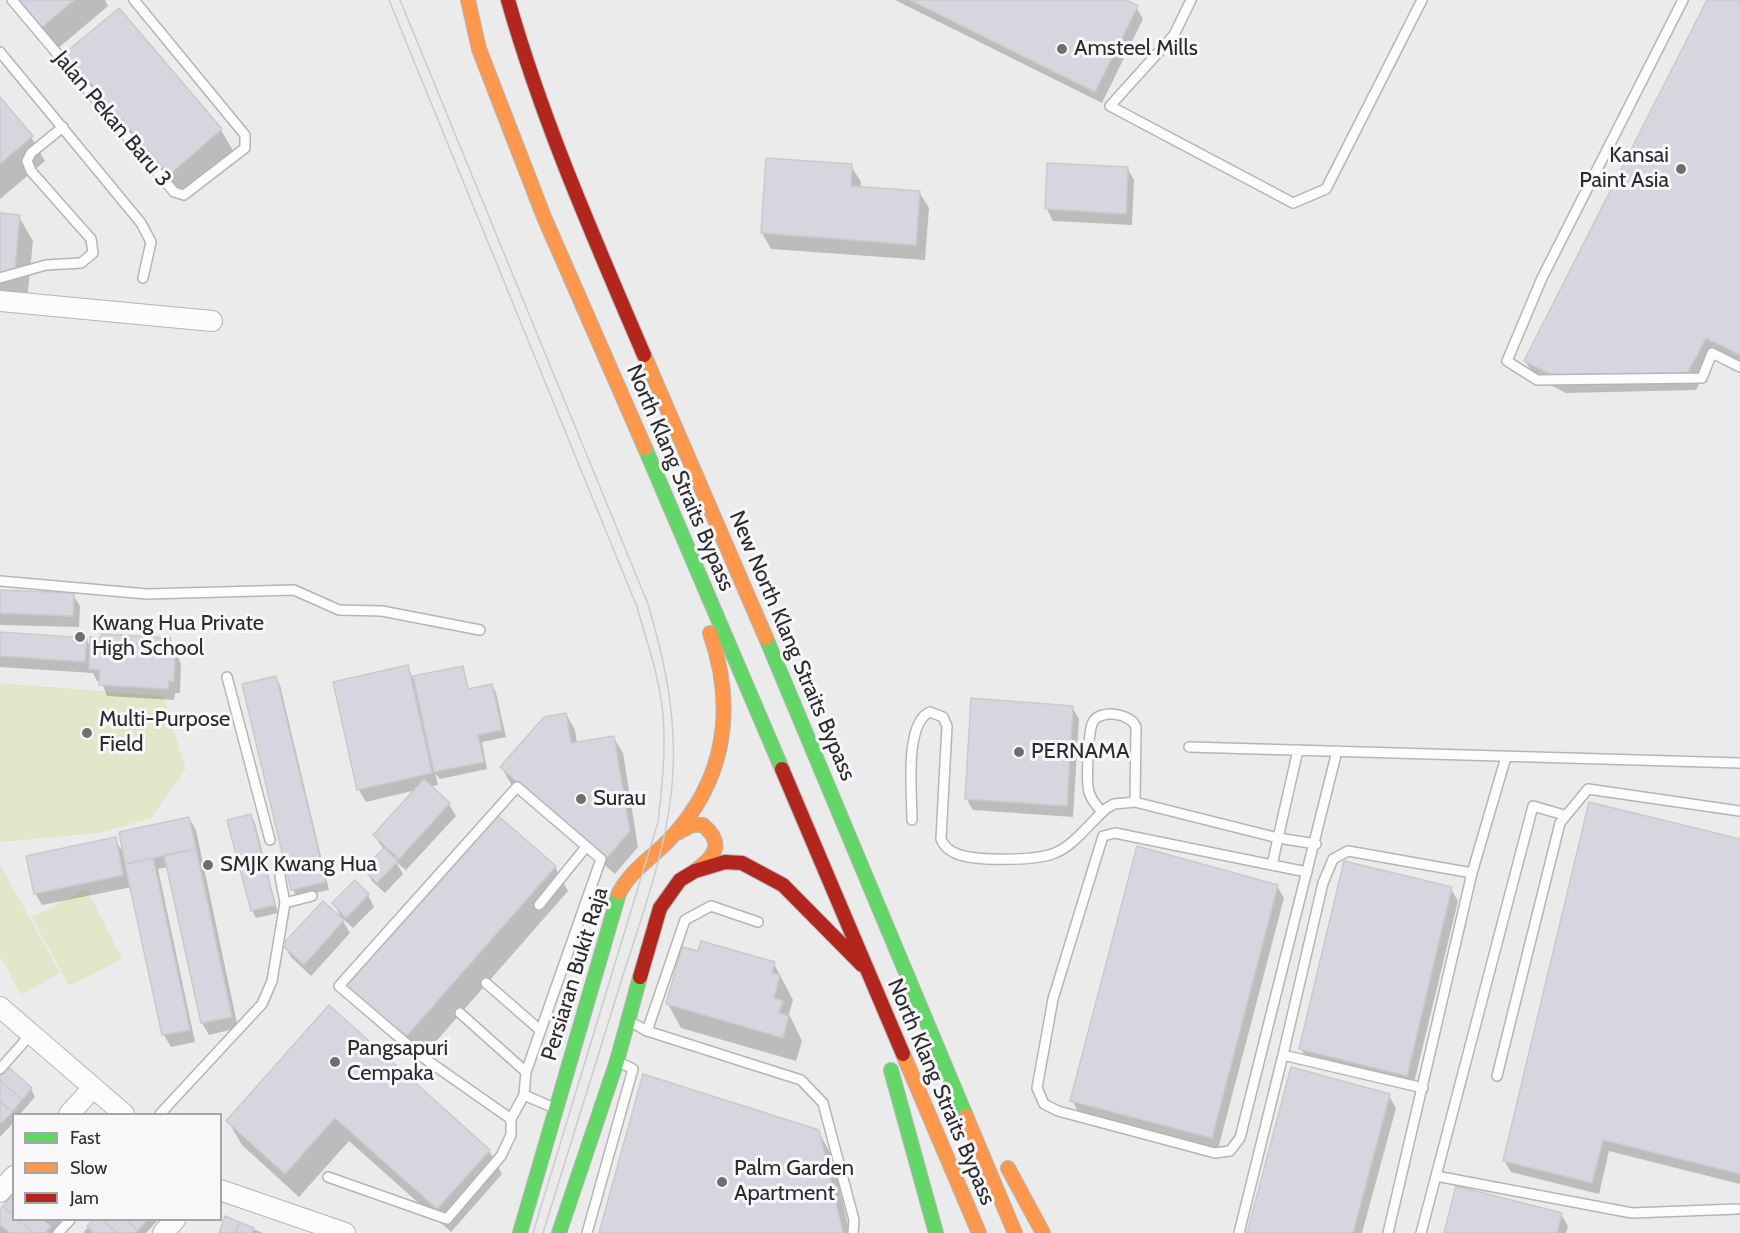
<!DOCTYPE html>
<html>
<head>
<meta charset="utf-8">
<style>
	body { margin:0 }
	#map { position:relative; width:1740px; height:1233px; overflow:hidden; background:#ebebec; font-family:Cabin,sans-serif }
	canvas { display:block }
	.legend { position:absolute; left:12px; top:1113px; width:210px; height:108px; box-sizing:border-box; background:#f8f7fa; border:2px solid #a6a6a8; margin:0; padding:8px 10px; list-style:none; font-size:18px; color:#2c2c2d }
	.legend li { display:flex; align-items:center; gap:12px; height:30px }
	.legend b { width:30px; border:2px solid #a6a6a8 }
</style>
</head>
<body>
<div id="map">
<canvas width="1740" height="1233"></canvas>
<ul class="legend">
<li><b style="height:8px;background:#63d668"></b>Fast</li>
<li><b style="height:8px;background:#ff974d"></b>Slow</li>
<li><b style="height:8px;background:#b3261e"></b>Jam</li>
</ul>
</div>
<script>
const ctx = document.querySelector('canvas').getContext('2d');
ctx.lineJoin = 'round';
function paint(path, color) {
  ctx.fillStyle = color;
  ctx.fill(path, 'evenodd');
}
function stroke(path, color, width, dash) {
  ctx.strokeStyle = color;
  ctx.lineWidth = width;
  ctx.lineCap = dash ? 'butt' : 'round';
  ctx.setLineDash(dash || []);
  ctx.stroke(path);
}
function drawText(font, color, halo, rows, align = 'center') {
  ctx.font = font + ' Cabin,sans-serif';
  ctx.lineWidth = 6;
  ctx.setLineDash([]);
  ctx.textBaseline = 'middle';
  ctx.strokeStyle = halo;
  ctx.fillStyle = color;
  for (const [text, x, y, turn = 0] of rows) {
    ctx.save();
    ctx.translate(x, y);
    ctx.rotate((+turn || 0) * Math.PI / 180);
    ctx.textAlign = isNaN(turn) ? turn : align;
    if (halo) ctx.strokeText(text, 0, 0);
    ctx.fillText(text, 0, 0);
    ctx.restore();
  }
}
paint(new Path2D(`
	M0,683L163,696L186,769L151,818L99,833L0,842Z
	M0,864L60,973L21,995L0,956Z
	M87,889L122,959L69,986L32,917Z`), '#e3e6c9');
paint(new Path2D(`
	M13,0H105L108,6L56,50Z
	M895,0H1123L1136,7L1143,19L1102,103Z
	M1709,0H1740V365L1715,353L1696,390L1566,393L1535,377L1525,361Z
	M119,10L221,130L235,154L183,198L81,78L67,54Z
	M0,99L31,137L45,161L0,199Z
	M851,166L861,182L860,188L919,192L929,208L925,260L771,249L762,233Z
	M1127,168L1134,180L1132,225L1053,221L1047,209Z
	M0,215L19,217L33,241L27,301L0,299Z
	M0,592L73,595L80,606L79,627L0,625Z
	M0,633L86,639L91,648L170,639L181,664L180,693H175L174,700L107,696L101,681H97L93,673L0,667Z
	M407,667L413,678L462,667L469,690L492,685L496,693L506,737L482,742L487,769L440,779L435,773L438,785L430,787L449,804L456,816L406,870L396,862L403,874L385,893L372,881L365,869L384,850L374,835L416,790L366,802L359,790L334,683Z
	M276,678L280,685L329,890L297,897L293,890L244,685Z
	M1072,707L1079,719L1073,817L973,810L966,798Z
	M566,714L575,730L577,743L613,737L623,753L638,847L615,874L511,784L502,768Z
	M251,815L255,823L278,913L256,918L252,910Z
	M189,818L196,830L238,1028L209,1035L202,1023L168,867L158,869L195,1042L171,1047L164,1035L132,887L42,905L35,893L115,839L125,856Z
	M1740,841V1184L1609,1151L1599,1194L1511,1172L1504,1160Z
	M555,867L568,891L418,1062L360,1011L346,987Z
	M1277,886L1284,898L1218,1149L1078,1112L1072,1100Z
	M1451,889L1458,901L1413,1087L1308,1061L1301,1049Z
	M368,895L374,907L353,928L341,917L334,904Z
	M323,903L343,921L350,933L311,976L291,957L284,945Z
	M699,953L774,964L793,1000L789,1014L802,1041L796,1061L681,1028L668,1004Z
	M329,1008L489,1151L502,1174L451,1232L349,1141L299,1197L242,1145L228,1121Z
	M4,1065L31,1089L35,1097L20,1114H14V1122L0,1137V1070Z
	M1389,1096L1396,1108L1362,1233H1248Z
	M818,1131L832,1156L850,1233H600Z
	M0,1212L14,1220H67L55,1233H0Z
	M1561,1214L1568,1226L1566,1233H1446Z
	M226,1218L263,1233H220Z
	M95,1220H158L146,1233H83Z`), '#0003');
const building = new Path2D(`
	M18,0H74L41,28Z
	M910,0H1126L1138,6L1095,92Z
	M1707,0H1740V355L1706,338L1687,374L1556,377L1524,361Z
	M119,8L222,129L169,175L65,53Z
	M0,97L33,136L0,164Z
	M766,158L852,164L851,186L920,191L916,245L761,233Z
	M1047,163L1128,167L1126,214L1045,209Z
	M0,213L20,215L14,278L0,277Z
	M0,590L74,593L73,616L0,613Z
	M0,632L87,638L85,662L0,656Z
	M101,634L171,638L170,650L175,651L174,682L169,681L168,689L99,685L100,670L89,669L90,637L101,638Z
	M408,665L432,773L357,790L333,682Z
	M463,666L468,689L492,684L502,730L478,735L484,762L434,772L413,676Z
	M276,676L326,882L291,890L242,684Z
	M971,698L1073,706L1067,806L965,799Z
	M566,713L571,743L614,736L630,831L606,859L500,767L544,717Z
	M424,779L450,803L399,859L373,835Z
	M1589,802L1740,839V1174L1603,1140L1592,1183L1503,1161Z
	M251,814L275,905L251,911L227,820Z
	M496,814L556,866L404,1039L344,987Z
	M189,817L196,849L125,864L119,832Z
	M116,837L123,875L34,894L26,856Z
	M1137,846L1278,885L1212,1138L1070,1101Z
	M384,848L398,861L377,883L363,869Z
	M196,849L232,1017L201,1023L164,855Z
	M153,858L190,1030L162,1035L125,864Z
	M1344,861L1452,887L1407,1076L1299,1049Z
	M355,880L369,894L346,918L332,903Z
	M323,901L344,920L304,965L282,945Z
	M701,941L775,962L772,973L780,975L774,998L783,1001L779,1013L789,1016L783,1038L666,1004L682,947L698,951Z
	M329,1005L490,1150L437,1209L335,1118L285,1174L226,1121Z
	M4,1063L32,1088L22,1100L0,1080V1068Z
	M1291,1067L1390,1094L1353,1233H1247Z
	M643,1074L819,1130L843,1233H599Z
	M0,1080L22,1100L12,1112L0,1101Z
	M0,1101L12,1112L2,1123L0,1122Z
	M1456,1186L1562,1213L1557,1233H1444Z
	M13,1194H14V1215L3,1206Z
	M3,1206L14,1215V1220H18L34,1233H10L0,1225V1209Z
	M225,1216L239,1222L235,1233H219Z
	M18,1220H43L51,1226L45,1233H34Z
	M93,1220H102L118,1233H94L87,1226Z
	M102,1220H126L138,1230L135,1233H118Z
	M126,1220H147L138,1230Z
	M239,1222L254,1228L252,1233H235Z`);
paint(building, '#d6d6e0');
stroke(building, '#cacaca', 1.5);
const lane = new Path2D(`
	M12,0L174,192L184,195L245,148V135L134,0
	M1191,0L1174,35L1110,106L1293,203L1326,189L1422,0
	M1683,0L1542,278L1507,361L1537,380L1702,378L1712,353L1740,367
	M0,52L141,223L151,242L143,278
	M0,278L46,265L81,263L93,253L91,239L31,171L27,161L31,153L63,127
	M0,581L147,594L294,590L339,610L382,611L480,630
	M227,677L270,840
	M1189,747L1740,763
	M1102,812C1097,806 1091,800 1089,792C1086,782 1088,731 1093,722C1100,709 1131,713 1136,727L1135,802
	M912,820C912,794 904,723 930,712L943,717L947,726L941,839C943,844 947,849 953,852C970,862 1036,861 1055,853C1075,845 1091,821 1107,808L1114,804L1135,802L1278,838L1298,750
	M1316,844L1278,838L1272,865L1115,833L1103,836L1053,999L1037,1088L1044,1104L1058,1111L1215,1153L1230,1151L1240,1138L1337,751
	M1272,865L1307,872
	M280,876L285,903
	M539,905L586,847
	M486,983L540,1030
	M460,1013L526,1072
	M631,1022L647,1031L801,1080L823,1103L854,1220L853,1233
	M647,1031L685,920L711,906L758,922
	M1283,1055L1323,883L1333,859L1348,851L1472,873
	M0,1069L31,1034
	M1497,1076L1560,823L1588,789L1740,811
	M524,1095L552,1107
	M160,1114L262,1004L272,981L285,903L312,896
	M1436,1176L1632,1213L1737,1209
	M328,1177L447,1219L501,1156L511,1135V1119L524,1095L526,1072L601,859L517,787L339,986L421,1056L511,1119
	M58,1233L70,1220
	M587,1233L633,1069L619,1062
	M1239,1233L1283,1055L1423,1088
	M1388,1233L1472,873L1506,757
	M1421,1233L1533,806L1564,815`);
const street = new Path2D(`
	M0,301L212,321
	M0,1007L124,1114
	M69,1114L93,1088
	M220,1190L345,1233
	M0,1192L14,1176
	M163,1233L175,1220`);
const fast = new Path2D(`
	M645,448L782,769
	M766,638L966,1116
	M891,1070L936,1233
	M520,1233L619,893
	M559,1233L617,1061L640,977`);
const slow = new Path2D(`
	M468,0L479,49L544,217L645,448
	M644,355L766,638
	M677,833L692,825H703C725,844 715,856 695,871
	M619,893C631,870 653,857 670,839C726,780 736,708 710,633
	M903,1054L979,1233
	M966,1116L1015,1233
	M1008,1168L1043,1233`);
const jam = new Path2D(`
	M508,0C543,123 594,238 644,355
	M782,769L903,1054
	M640,977L660,908L680,880L695,871L725,862L742,863L783,885L862,965`);
stroke(lane, '#b5b5b5', 12);
stroke(street, '#b5b5b5', 22);
stroke(fast, '#b5b5b5', 16);
stroke(slow, '#b5b5b5', 16);
stroke(jam, '#b5b5b5', 16);
stroke(lane, '#fcfcfc', 9);
stroke(street, '#fcfcfc', 20);
stroke(fast, '#63d668', 14);
stroke(slow, '#ff974d', 14);
stroke(jam, '#b3261e', 14);
stroke(new Path2D(`
	M389,0L637,607C647,642 660,679 663,715C666,751 662,787 658,822L533,1233
	M400,0L648,604C664,659 676,712 673,770C670,839 645,907 624,972C597,1059 570,1146 543,1233`), '#cccccd', 1.5);
for (const [x, y, r, color] of [
	[1062,49,6,"#6f6f70"],
	[1681,169,6,"#6f6f70"],
	[80,637,6,"#6f6f70"],
	[87,733,6,"#6f6f70"],
	[1019,752,6,"#6f6f70"],
	[581,799,6,"#6f6f70"],
	[208,865,6,"#6f6f70"],
	[335,1062,6,"#6f6f70"],
	[722,1182,6,"#6f6f70"]
]) {
  const dot = new Path2D();
  dot.arc(x, y, r, 0, 2 * Math.PI);
  ctx.fillStyle = color;
  ctx.fill(dot);
  stroke(dot, '#f8f7fa', 2);
}
drawText('22px', '#2c2c2d', '#f8f7fa', [
	["Amsteel Mills",1074,49],
	["Kansai",1669,156,"right"],
	["Paint Asia",1669,181,"right"],
	["Kwang Hua Private",92,624],
	["High School",92,649],
	["Multi-Purpose",99,720],
	["Field",99,745],
	["PERNAMA",1031,752],
	["Surau",593,799],
	["SMJK Kwang Hua",220,865],
	["Pangsapuri",347,1049],
	["Cempaka",347,1074],
	["Palm Garden",734,1169],
	["Apartment",734,1194]
], 'left');
drawText('22px', '#2c2c2d', '#f8f7fa', [
	["Jalan Pekan Baru 3",112,119,50],
	["North Klang Straits Bypass",680,478,67],
	["New North Klang Straits Bypass",792,646,67],
	["Persiaran Bukit Raja",575,974,-73],
	["North Klang Straits Bypass",941,1092,67]
]);
</script>
</body>
</html>
